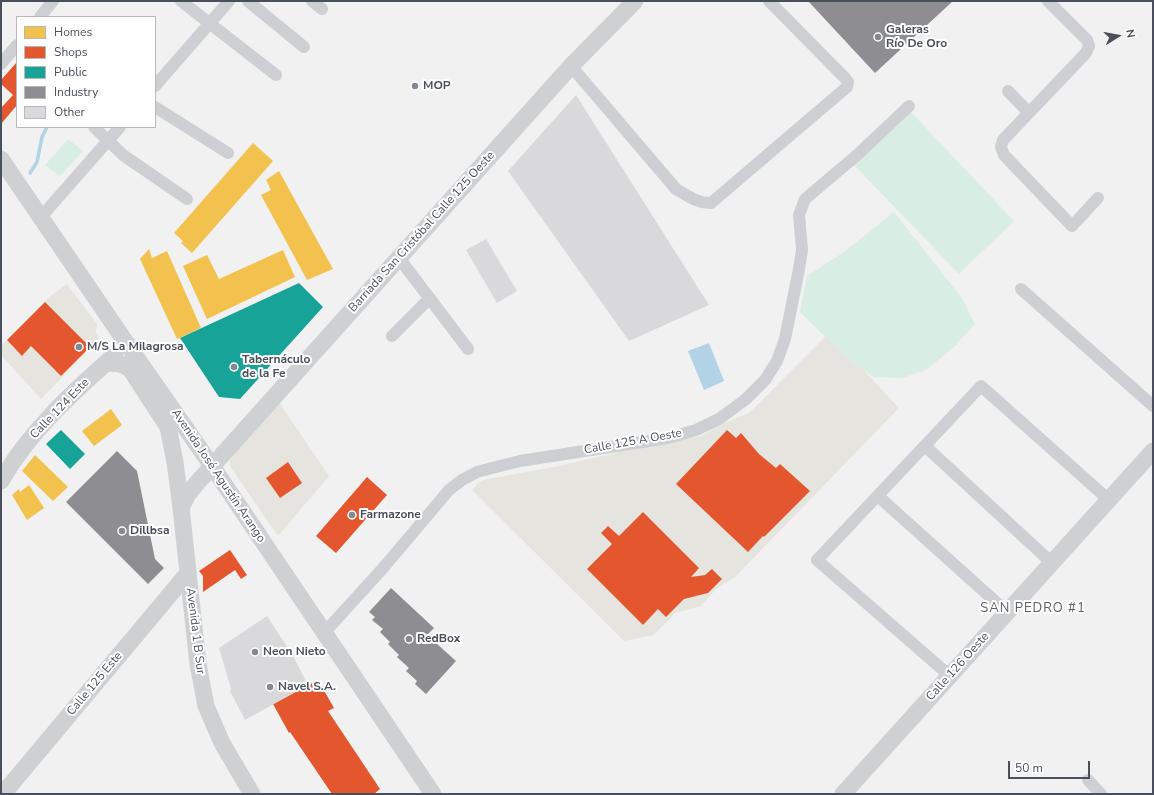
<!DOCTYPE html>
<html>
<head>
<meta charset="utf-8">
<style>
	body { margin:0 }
	#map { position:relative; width:1154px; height:795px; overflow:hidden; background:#f1f1f1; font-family:"Nunito Sans",sans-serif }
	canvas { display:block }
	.frame { position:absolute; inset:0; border:2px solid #4a505b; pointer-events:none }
	.legend { position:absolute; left:16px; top:16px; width:140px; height:112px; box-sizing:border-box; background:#fff; border:1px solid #b7b9bd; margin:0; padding:5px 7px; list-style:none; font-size:12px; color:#4a505b }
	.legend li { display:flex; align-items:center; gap:8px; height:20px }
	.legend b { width:20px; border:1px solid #b7b9bd }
	.north { position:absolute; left:1098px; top:16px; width:40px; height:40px; -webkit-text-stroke:3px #fff; paint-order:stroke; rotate:79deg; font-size:11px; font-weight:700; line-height:16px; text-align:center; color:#4a505b }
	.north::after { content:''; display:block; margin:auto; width:14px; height:18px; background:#4a505b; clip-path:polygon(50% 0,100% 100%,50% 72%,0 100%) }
	.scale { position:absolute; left:1008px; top:761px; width:82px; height:18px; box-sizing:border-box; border:2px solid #4a505b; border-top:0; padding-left:5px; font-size:12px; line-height:14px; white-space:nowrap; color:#4a505b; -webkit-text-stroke:3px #fff; paint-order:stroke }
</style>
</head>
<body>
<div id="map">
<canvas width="1154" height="795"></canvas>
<div class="frame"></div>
<ul class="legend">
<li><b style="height:11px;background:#f2c14e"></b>Homes</li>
<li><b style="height:11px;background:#e4572e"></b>Shops</li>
<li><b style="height:11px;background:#17a398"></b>Public</li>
<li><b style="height:11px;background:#8d8d92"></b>Industry</li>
<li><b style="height:11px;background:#d9d9db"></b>Other</li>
</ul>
<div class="north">N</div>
<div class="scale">50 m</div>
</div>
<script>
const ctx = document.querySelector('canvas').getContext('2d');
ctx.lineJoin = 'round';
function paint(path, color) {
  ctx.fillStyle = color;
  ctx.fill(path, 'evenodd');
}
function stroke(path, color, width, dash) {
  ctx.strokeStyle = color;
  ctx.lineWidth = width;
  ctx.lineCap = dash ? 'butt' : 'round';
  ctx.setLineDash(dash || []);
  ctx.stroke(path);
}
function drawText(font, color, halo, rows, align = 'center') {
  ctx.font = font + ' "Nunito Sans",sans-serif';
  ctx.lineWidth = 4;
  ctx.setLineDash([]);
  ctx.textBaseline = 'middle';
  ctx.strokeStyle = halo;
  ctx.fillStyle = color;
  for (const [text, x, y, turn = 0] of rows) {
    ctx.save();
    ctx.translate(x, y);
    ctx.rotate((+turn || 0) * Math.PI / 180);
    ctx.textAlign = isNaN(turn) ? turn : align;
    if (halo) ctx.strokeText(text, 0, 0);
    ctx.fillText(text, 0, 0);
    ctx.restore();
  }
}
paint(new Path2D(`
	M67,284L97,324L96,332L99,339L41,399L1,355V346L53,294Z
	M829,333L899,408L735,577L716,589L701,606L675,613L654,635L624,641L472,490L479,482L487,479L559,466L628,450L701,436L725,423L749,413Z
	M279,402L329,476L278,536L229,465L231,457Z`), '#e5e4df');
paint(new Path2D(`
	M909,110L1014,221L959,274L853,164Z
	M68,139L83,151L60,176L45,165Z
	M894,212L962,298L975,324L955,346L926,370L902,378L873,377L850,361L800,312L807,276L844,252Z`), '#d8ede4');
paint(new Path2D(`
	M709,343L724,381L704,390L688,351Z`), '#b2d2e6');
paint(new Path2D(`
	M253,143L273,161L192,253L181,243L183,241L174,233Z
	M279,171L333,269L307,280L261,195L271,190L266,180Z
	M149,249L152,258L167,251L201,328L177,339L140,259Z
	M283,250L295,277L207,319L183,266L207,255L219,279Z
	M111,409L122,425L94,446L82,431Z
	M35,455L68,487L53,501L22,471Z
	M29,485L44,508L27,520L12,495L19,489L20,492Z`), '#f2c14e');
paint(new Path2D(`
	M17,62V105L1,124V108L13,95L1,84V80Z
	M45,302L90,347L61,376L31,346L22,356L7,340Z
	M727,430L736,438L741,433L759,454L776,468L780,464L810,491L764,537L763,536L748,552L676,484Z
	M288,462L302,483L280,498L266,478Z
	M367,477L387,495L336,553L316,536Z
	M643,512L699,568L691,577L705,575L712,569L722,579L708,593L684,599L666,617L658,609L643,625L587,569L612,544L601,533L608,526L619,536Z
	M230,550L247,575L241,579L235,570L203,592V576L199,571Z
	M318,680L334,708L328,711L380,789L374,794H332L290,732L289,733L273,704Z`), '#e4572e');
paint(new Path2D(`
	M299,283L323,307L240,399L219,397L180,338Z
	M61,430L85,454L70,469L46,444Z`), '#17a398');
paint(new Path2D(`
	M808,1H953L875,73Z
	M117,451L137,471L155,559L164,568L148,584L66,502Z
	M391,588L434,628L427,635L456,661L426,694L415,684L417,681L406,671L409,668L397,657L399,655L388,644L390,642L380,632L383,629L372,620L375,617L369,612Z`), '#8d8d92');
stroke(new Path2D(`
	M30,173L37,162L42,137L47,127`), '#b2d2e6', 3.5);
paint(new Path2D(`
	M576,95L709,305L629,341L508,171Z
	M486,239L517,291L497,303L466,250Z
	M267,616L293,656L308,685L245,720L230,691L231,689L219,648Z`), '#d9d9db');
stroke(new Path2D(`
	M181,1L276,75
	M248,1L304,47
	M312,1L322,9
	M1048,1L1087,40L1089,46L1086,53L1003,140L1001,147L1004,155L1072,226L1098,198
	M40,17L53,1
	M1,64L17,45
	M571,66L676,189C687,195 698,204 711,203L847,87L848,82L845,78L769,1
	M155,86L229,1
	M1008,91L1029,113
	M155,107L228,153
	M94,127L123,155L187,199
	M41,217L120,127
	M399,258L468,349
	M1021,289L1153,406
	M392,336L430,298
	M925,446L1052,563
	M878,496L1007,612
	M324,633L384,567L449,490L462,480L477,472L496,467L520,461L668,438L696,430L719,419L746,399L765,380L777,361L785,339L799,269L802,250L799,215L805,199L856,156L909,106
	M950,676L817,560L981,386L1109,500
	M1088,780L1101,794`), '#cdcfd2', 12);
stroke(new Path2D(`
	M1,159L127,344L212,466L433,794
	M106,363C116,363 123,363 131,370L168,427L175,462L181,508L198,664L206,706L222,743L252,794
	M1,481C29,432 73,392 115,355
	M181,508L188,494L197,483L571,66L635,1
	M3,794L188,573
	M843,794L1153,451`), '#cfd0d2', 17);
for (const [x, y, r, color] of [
	[878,37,4,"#848890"],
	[415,86,4,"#848890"],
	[79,347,4,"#848890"],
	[234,367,4,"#848890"],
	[352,515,4,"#848890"],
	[122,531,4,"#848890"],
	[409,639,4,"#848890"],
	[255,652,4,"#848890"],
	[270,687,4,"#848890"]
]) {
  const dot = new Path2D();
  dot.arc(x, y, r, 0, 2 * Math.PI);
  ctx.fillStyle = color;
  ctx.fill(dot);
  stroke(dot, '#fff', 1.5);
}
drawText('bold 12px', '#4a505b', '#fff', [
	["Galeras",886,30],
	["Río De Oro",886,44],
	["MOP",423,86],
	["M/S La Milagrosa",87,347],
	["Tabernáculo",242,360],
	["de la Fe",242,374],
	["Farmazone",360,515],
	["Dillbsa",130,531],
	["RedBox",417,639],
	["Neon Nieto",263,652],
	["Navel S.A.",278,687]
], 'left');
drawText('12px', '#4a505b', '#fff', [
	["Barriada San Cristóbal Calle 125 Oeste",422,232,-48],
	["Calle 124 Este",60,409,-46],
	["Calle 125 A Oeste",633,442,-10],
	["Avenida José Agustín Arango",218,476,56],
	["Avenida 1 B Sur",195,631,83],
	["Calle 126 Oeste",958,667,-48],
	["Calle 125 Este",95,684,-50]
]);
ctx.letterSpacing = '1px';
drawText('13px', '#5d5f64', '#fff', [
	["SAN PEDRO #1",1033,609]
]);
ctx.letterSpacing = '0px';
</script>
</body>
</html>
